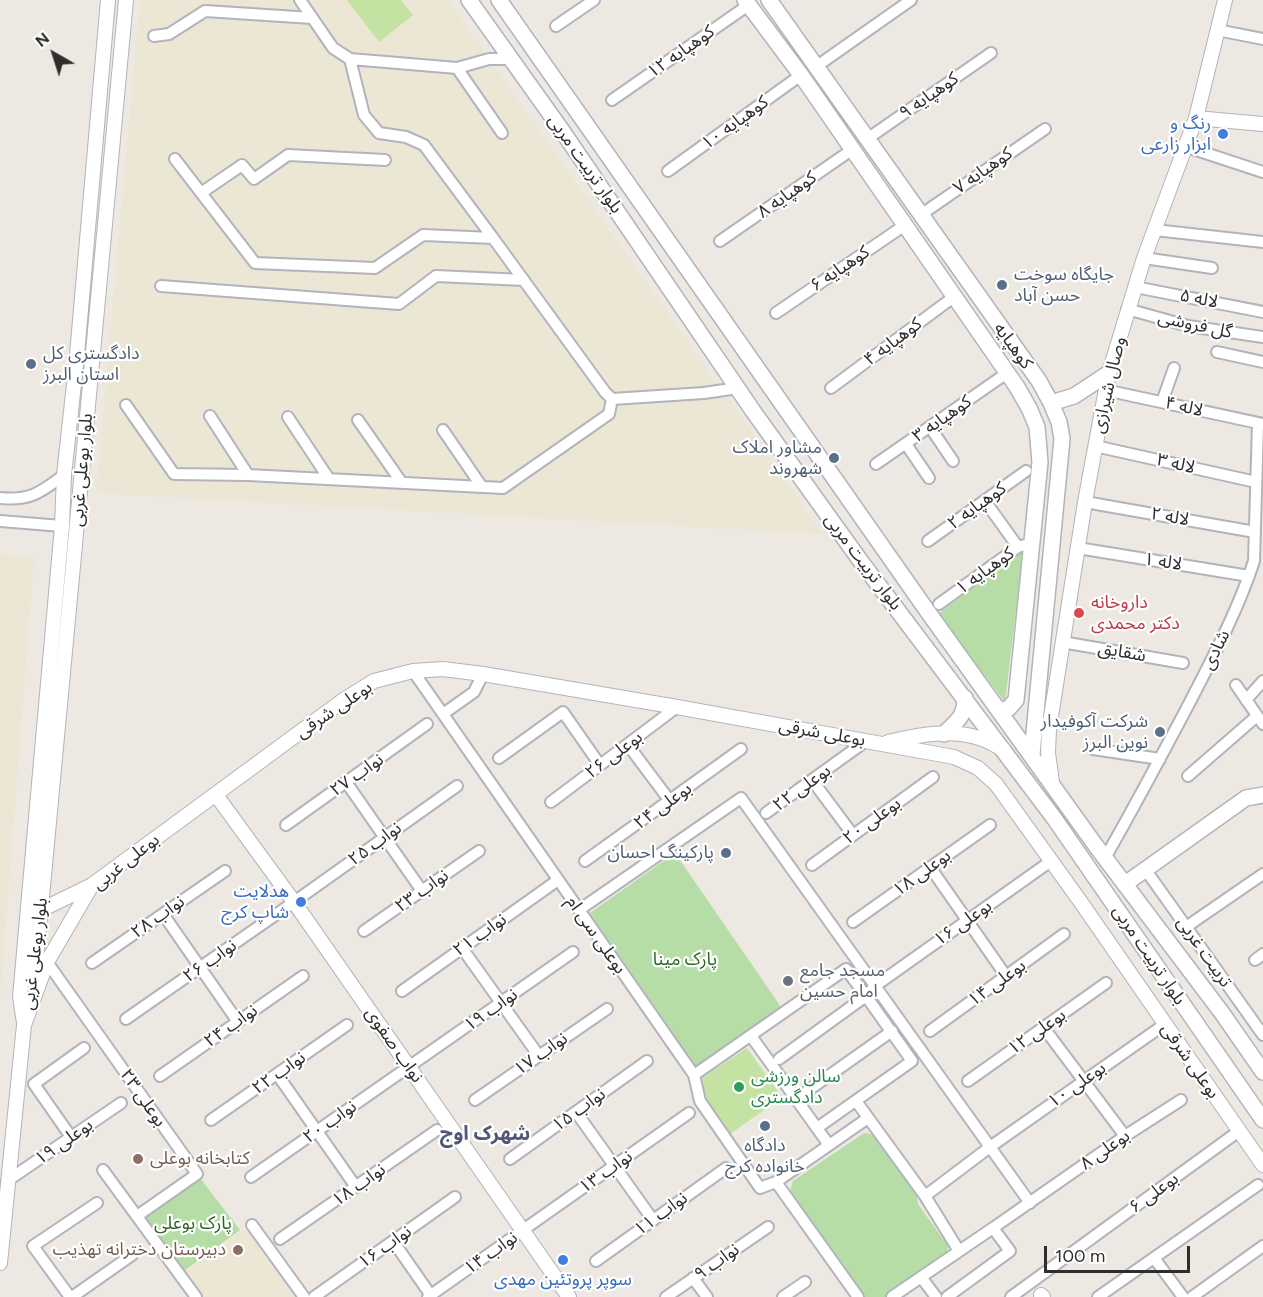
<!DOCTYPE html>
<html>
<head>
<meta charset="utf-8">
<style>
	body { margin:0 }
	#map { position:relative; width:1263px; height:1297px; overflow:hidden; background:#ede9e2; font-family:Figtree,sans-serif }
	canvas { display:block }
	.north { position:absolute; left:24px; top:24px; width:60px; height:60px; -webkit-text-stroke:4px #fff; paint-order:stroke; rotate:321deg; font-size:16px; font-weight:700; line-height:24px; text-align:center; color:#2e2e2e }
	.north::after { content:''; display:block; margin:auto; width:21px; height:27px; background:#2e2e2e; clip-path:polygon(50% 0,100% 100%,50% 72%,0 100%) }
	.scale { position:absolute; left:1044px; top:1246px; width:146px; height:27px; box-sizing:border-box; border:3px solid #2e2e2e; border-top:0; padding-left:8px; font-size:18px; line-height:21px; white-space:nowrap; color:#2e2e2e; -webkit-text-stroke:4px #fff; paint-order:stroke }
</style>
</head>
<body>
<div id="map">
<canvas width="1263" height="1297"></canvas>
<div class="north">N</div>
<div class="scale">100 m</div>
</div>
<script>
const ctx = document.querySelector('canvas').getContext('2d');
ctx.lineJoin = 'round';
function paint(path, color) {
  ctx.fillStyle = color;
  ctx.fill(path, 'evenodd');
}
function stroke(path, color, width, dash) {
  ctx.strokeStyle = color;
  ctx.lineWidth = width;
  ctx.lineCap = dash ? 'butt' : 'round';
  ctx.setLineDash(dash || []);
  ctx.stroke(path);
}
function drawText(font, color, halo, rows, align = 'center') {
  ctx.font = font + ' Figtree,"Noto Sans Arabic",sans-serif';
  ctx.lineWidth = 4.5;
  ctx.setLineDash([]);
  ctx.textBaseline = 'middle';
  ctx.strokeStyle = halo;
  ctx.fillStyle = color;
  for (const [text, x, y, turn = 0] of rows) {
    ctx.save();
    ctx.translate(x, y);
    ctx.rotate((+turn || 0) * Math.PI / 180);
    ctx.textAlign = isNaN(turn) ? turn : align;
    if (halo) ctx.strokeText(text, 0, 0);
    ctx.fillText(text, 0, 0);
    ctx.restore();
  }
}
paint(new Path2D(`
	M140,0H448L823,534L96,493Z
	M0,554L34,558L0,1000Z
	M246,1228L295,1297H199L181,1273Z`), '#ece6d4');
paint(new Path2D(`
	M1023,551L1005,702L938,614Z
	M675,853L781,1007L696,1066L590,913Z
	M864,1133L876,1135L916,1189L918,1204L948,1246L947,1253L886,1297H864L790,1191L793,1181Z
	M200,1178L240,1230L181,1273L143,1218Z`), '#b5dda5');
paint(new Path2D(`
	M347,0H401L413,15L379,42Z
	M747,1048L782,1097L729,1135L704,1097L702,1078Z`), '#c4e3a3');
const minor = new Path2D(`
	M300,0L333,48L350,59L457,68L489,59H510
	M556,26L594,0
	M1217,30L1263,39
	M154,36L169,34L205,11L312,18
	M350,59L364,115L379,133L406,137L424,145L493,238
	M817,66L911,0
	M457,68L502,133
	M612,100L750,4
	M867,139L991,53
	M1187,147L1263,172
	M175,159L255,263L375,268L423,235L493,238L605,392L612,399L704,393L738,388
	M668,171L801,75
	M201,193L242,165L254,179L288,155L385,160
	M922,214L1045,129
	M1155,230L1263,242
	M720,241L853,149
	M1144,258L1212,268
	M161,286L399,304L436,276L524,280
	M1135,287L1263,312
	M1127,309L1188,326L1263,337
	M776,313L905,225
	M1217,352L1263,362
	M831,388L955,296
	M1105,390L1263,424
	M1162,402L1174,368
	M126,405L174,474L248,475L503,488L609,414L612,399
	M210,416L248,475
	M288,417L329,479
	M358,420L402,483
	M930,427L953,461
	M443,430L482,487
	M906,444L929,478
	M1095,446L1256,482
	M876,464L1007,373
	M0,498C31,501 41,492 64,475
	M985,501L1018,547
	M1085,502L1255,532
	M0,521L62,526
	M928,541L1026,471
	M1078,548L1249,576
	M939,604L1018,547L1032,543
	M1062,642L1183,663
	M413,671L694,1075L700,1101L760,1188L776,1182L868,1118
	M1236,685L1263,724
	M1246,700L1263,681
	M443,714L474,692L483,674
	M628,745L670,801
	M1093,749L1160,759
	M499,758L563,712L600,765
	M1188,776L1257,716
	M812,780L853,835
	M346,782L422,891
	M551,802L677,707
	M766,813L866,741
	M286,825L427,724
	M1105,858C1135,806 1163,753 1191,700C1214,655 1238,610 1254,561L1258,423
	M585,861L741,749
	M812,865L933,777
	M930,867L1006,976
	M1145,869L1263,1035
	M579,910L741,798L1030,1203
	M163,914L238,1022
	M853,922L990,825
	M1186,927L1263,874
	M364,931L479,851
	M462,948L539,1056
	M1255,960L1263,954
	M47,962L197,1174L137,1216
	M92,963L225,871
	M402,991L558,880
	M126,1019L294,902L457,786
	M1044,1028L1125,1136
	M930,1031L1064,934
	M751,1036L829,1145
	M277,1074L356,1187
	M694,1075L846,969L866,996L779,1059
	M160,1076L303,976
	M968,1081L1106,983
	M796,1099L892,1031
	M475,1100L607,1009
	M856,1101L925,1196L959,1251
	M576,1112L653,1220
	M211,1120L347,1025
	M817,1128L912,1061L866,996L875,986L1051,861
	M71,1137L34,1084L84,1048
	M510,1159L647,1061
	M103,1170L196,1297
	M251,1177L573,952
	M7,1181L121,1103
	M776,1182L858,1297
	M925,1196L990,1147L1165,1024
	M252,1225L304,1297
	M993,1228L1125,1136L1181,1100
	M280,1239L437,1130
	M393,1241L432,1297
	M1154,1258L1183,1297
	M596,1261L726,1168
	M921,1277L936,1297
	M693,1278L707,1297
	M70,1297L33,1246L97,1203
	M72,1297L132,1255
	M314,1297L455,1197
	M428,1297L689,1113
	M666,1297L768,1227
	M783,1297L805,1282
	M892,1297L993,1228L1010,1251L947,1297
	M1011,1297L1239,1131
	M1098,1297L1258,1185
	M1192,1297L1263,1246`);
const tertiary = new Path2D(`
	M1196,118L1263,124
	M888,742C918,735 952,728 982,739C989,741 996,746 1003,749
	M1052,782L1048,753L1049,729L1085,502L1109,373L1144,258L1196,118L1225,0
	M216,795L294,902L569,1297
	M34,910H41L92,885
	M34,982L126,0
	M24,1023L20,997L62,526L64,475L76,366L108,0
	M0,1263L24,1025L47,962L92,885L345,699L374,681L413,671L443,669L483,674L677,707L954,757L978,768L996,784L1080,901L1263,1165
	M1041,1295L1043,1297`);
const secondary = new Path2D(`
	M469,0L563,132L753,411L862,563L1054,818L1263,1120
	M499,0L928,612L1096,846L1222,1013L1263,1072
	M745,0L801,75L1017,387L1029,408L1037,427L1040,462L1016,700L1009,708L1000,711
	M769,0L1039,381L1051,403L1059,422L1062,439L1032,754
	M1051,403L1074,396L1109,373
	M944,734C957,721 965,717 965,698
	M1125,884L1246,798L1263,795`);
stroke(minor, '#b2b3bc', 14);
stroke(tertiary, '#b2b3bc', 16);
stroke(secondary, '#b2b3bc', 18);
stroke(minor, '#fff', 10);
stroke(tertiary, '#fff', 14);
stroke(secondary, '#fff', 15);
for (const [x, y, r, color] of [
	[1223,134,6,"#3f7fe0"],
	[1002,285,6,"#5c6f8a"],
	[31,364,6,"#5c6f8a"],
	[834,458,6,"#5c6f8a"],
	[1079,613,6,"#e0444e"],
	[1160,732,6,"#5c6f8a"],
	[726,853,6,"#5c6f8a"],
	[301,902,6,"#3f7fe0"],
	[788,981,6,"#6b7280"],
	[739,1087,6,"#2e9e5b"],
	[765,1126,6,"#5c6f8a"],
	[138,1159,6,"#8d6e63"],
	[238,1250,6,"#8d6e63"],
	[563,1260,6,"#3f7fe0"]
]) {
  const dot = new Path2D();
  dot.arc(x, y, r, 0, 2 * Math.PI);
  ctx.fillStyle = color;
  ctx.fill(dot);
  stroke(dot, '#fff', 2);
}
drawText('18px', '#2e2e2e', '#fff', [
	["کوهپایه ۱۲",681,52,-35],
	["کوهپایه ۹",929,96,-35],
	["کوهپایه ۱۰",735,123,-36],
	["بلوار تربیت مربی",585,164,55],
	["کوهپایه ۷",983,171,-35],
	["کوهپایه ۸",787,195,-35],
	["کوهپایه ۶",840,269,-34],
	["لاله ۵",1199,299,11],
	["گل فروشی",1195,325,12],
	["کوهپایه ۴",893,342,-37],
	["کوهپایه",1013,346,54],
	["وصال شیرازی",1109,385,-77],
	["لاله ۴",1184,407,13],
	["کوهپایه ۳",942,419,-35],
	["لاله ۳",1176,464,13],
	["بلوار بوعلی غربی",82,470,-85],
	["کوهپایه ۲",977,506,-36],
	["لاله ۲",1170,517,10],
	["بلوار تربیت مربی",863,562,53],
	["لاله ۱",1163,562,9],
	["کوهپایه ۱",985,571,-36],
	["شادی",1216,650,-64],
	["شقایق",1122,652,10],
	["بوعلی شرقی",334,710,-34],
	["بوعلی شرقی",822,733,10],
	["بوعلی ۲۶",614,755,-37],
	["نواب ۲۷",357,775,-35],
	["بوعلی ۲۲",802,788,-36],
	["بوعلی ۲۴",663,806,-36],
	["بوعلی ۲۰",872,821,-36],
	["نواب ۲۵",375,844,-36],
	["بوعلی غربی",126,862,-38],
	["بوعلی ۱۸",922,873,-36],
	["نواب ۲۳",422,891,-35],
	["نواب ۲۸",158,917,-35],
	["بوعلی ۱۶",963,923,-35],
	["نواب ۲۱",480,935,-35],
	["بوعلی سی ام",596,935,55],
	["تربیت غربی",1204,952,55],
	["بلوار بوعلی غربی",35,954,-83],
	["بلوار تربیت مربی",1149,955,56],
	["نواب ۲۶",210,961,-35],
	["بوعلی ۱۴",997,983,-36],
	["نواب ۱۹",491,1010,-35],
	["نواب ۲۴",231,1026,-35],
	["بوعلی ۱۲",1037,1032,-35],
	["نواب صفوی",394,1045,55],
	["نواب ۱۷",541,1054,-35],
	["بوعلی شرقی",1190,1061,55],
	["نواب ۲۲",279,1073,-35],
	["بوعلی ۱۰",1077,1085,-35],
	["بوعلی ۲۳",143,1098,55],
	["نواب ۱۵",579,1110,-36],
	["نواب ۲۰",330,1122,-35],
	["بوعلی ۱۹",64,1142,-35],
	["بوعلی ۸",1105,1150,-35],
	["نواب ۱۳",606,1172,-35],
	["نواب ۱۸",359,1185,-35],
	["بوعلی ۶",1154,1193,-36],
	["نواب ۱۱",661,1214,-36],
	["نواب ۱۶",385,1247,-35],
	["نواب ۱۴",491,1253,-35],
	["نواب ۹",717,1262,-35]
]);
drawText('18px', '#366cbe', '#fff', [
	["رنگ و",1211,124],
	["ابزار زارعی",1211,145],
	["هدلایت",289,892],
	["شاپ کرج",289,913],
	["سوپر پروتئین مهدی",563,1280,"center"]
], 'right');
drawText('18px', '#4e5e75', '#fff', [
	["جایگاه سوخت",1014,275,"left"],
	["حسن آباد",1014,296,"left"],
	["دادگستری کل",43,354,"left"],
	["استان البرز",43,375,"left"],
	["مشاور املاک",822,448],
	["شهروند",822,469],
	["شرکت آکوفیدار",1148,722],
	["نوین البرز",1148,743],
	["پارکینگ احسان",714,853],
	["دادگاه",765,1146,"center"],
	["خانواده کرج",765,1167,"center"]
], 'right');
drawText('18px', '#be3a42', '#fff', [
	["داروخانه",1091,603],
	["دکتر محمدی",1091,624]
], 'left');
drawText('18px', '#2d6424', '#fff', [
	["پارک مینا",685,960],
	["پارک بوعلی",193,1224]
]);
drawText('18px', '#5b616d', '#fff', [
	["مسجد جامع",800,971],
	["امام حسین",800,992]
], 'left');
drawText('18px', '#27864d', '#fff', [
	["سالن ورزشی",751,1077],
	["دادگستری",751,1098]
], 'left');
drawText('18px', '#785e54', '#fff', [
	["کتابخانه بوعلی",150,1159],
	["دبیرستان دخترانه تهذیب",226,1250,"right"]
], 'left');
drawText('bold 20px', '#52577a', '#fff', [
	["شهرک اوج",485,1134]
]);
</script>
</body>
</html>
